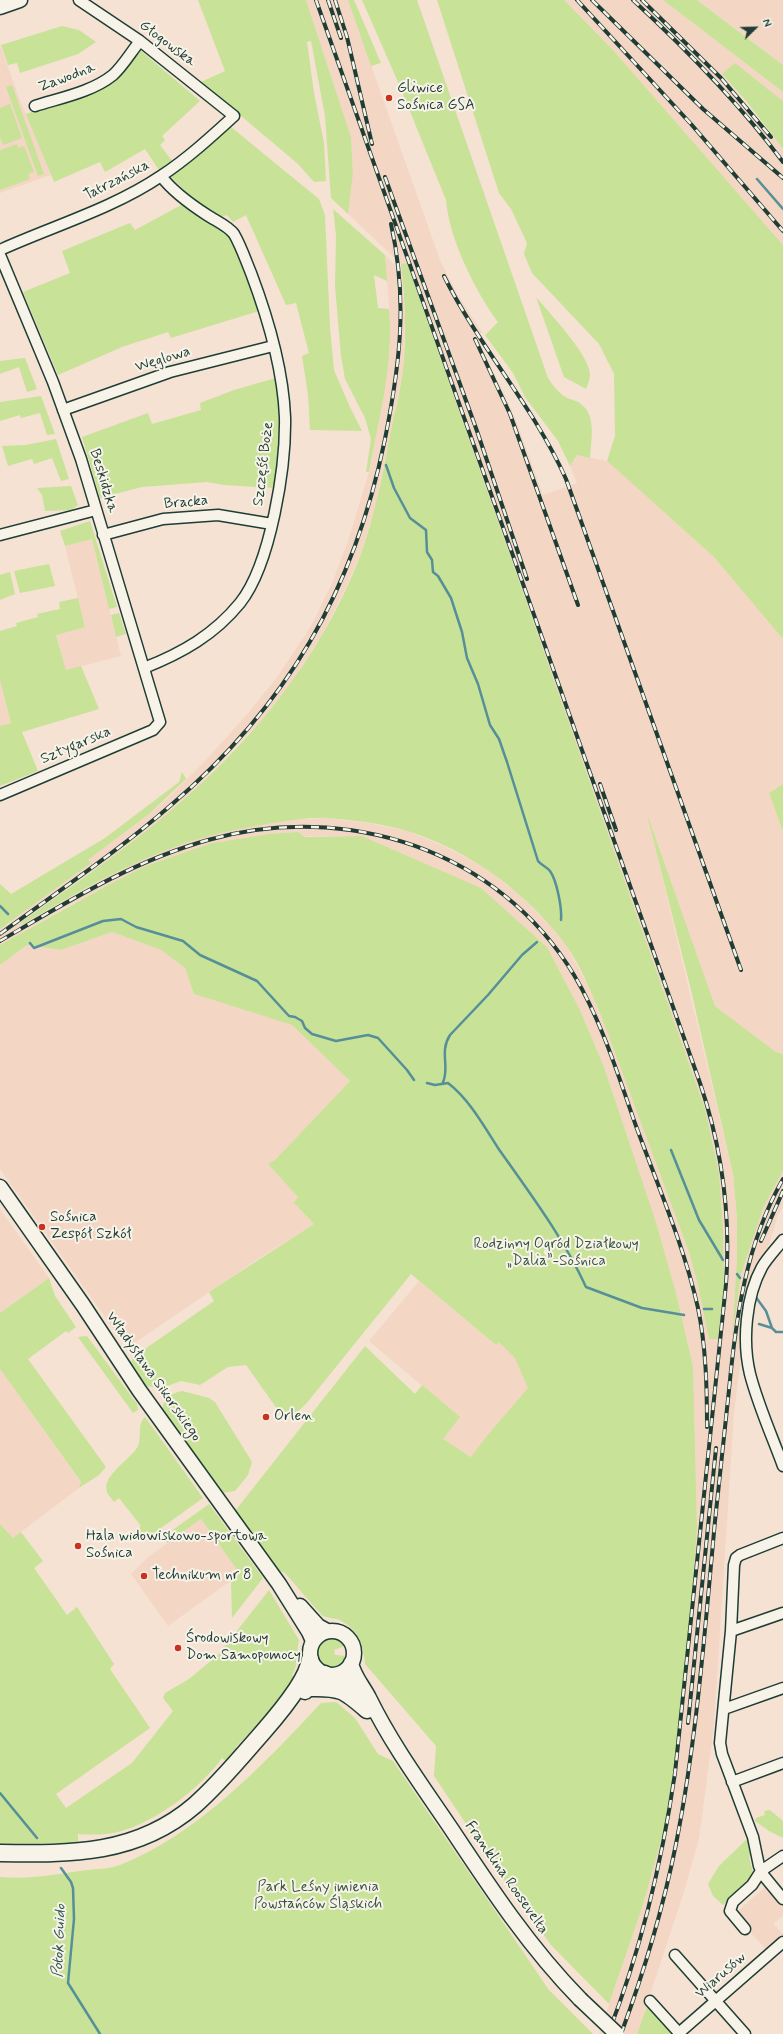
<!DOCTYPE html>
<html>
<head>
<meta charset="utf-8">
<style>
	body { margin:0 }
	#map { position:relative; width:783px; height:2034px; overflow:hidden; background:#f5e2d3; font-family:Mynerve,sans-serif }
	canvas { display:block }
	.north { position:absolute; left:735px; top:8px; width:40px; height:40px; -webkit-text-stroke:3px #f7f3e8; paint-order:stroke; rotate:67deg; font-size:11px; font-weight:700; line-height:16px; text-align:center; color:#1f3d34 }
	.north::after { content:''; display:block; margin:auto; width:14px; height:18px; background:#1f3d34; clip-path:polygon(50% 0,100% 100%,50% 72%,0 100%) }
</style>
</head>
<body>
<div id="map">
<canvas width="783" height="2034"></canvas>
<div class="north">N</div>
</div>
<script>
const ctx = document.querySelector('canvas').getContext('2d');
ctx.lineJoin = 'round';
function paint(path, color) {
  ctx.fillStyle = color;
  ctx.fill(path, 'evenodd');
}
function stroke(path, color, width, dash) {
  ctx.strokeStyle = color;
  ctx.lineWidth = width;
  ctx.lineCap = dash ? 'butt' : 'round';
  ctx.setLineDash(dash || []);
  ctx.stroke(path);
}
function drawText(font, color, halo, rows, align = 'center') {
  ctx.font = font + ' Mynerve,sans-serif';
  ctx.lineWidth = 4;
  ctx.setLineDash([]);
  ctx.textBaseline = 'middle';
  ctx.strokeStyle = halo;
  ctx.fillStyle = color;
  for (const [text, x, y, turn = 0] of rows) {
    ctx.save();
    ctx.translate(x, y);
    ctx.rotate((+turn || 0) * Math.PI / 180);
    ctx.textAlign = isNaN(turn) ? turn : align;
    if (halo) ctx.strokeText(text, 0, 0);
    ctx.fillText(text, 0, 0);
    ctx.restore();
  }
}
paint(new Path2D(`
	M306,0H348L440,260L457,294L482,332L477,337L516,420L543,495L577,483L570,466L577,455L607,461L714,557L783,639V784L769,793L783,832V1054L776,1052L715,1006L648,818L733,1174L737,1218V1259L733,1326L741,1274L751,1243L764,1206L783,1171V1207L778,1215L767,1252L758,1267L745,1326L734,1413L714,1725L699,1839L683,1895L637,2034H599L643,1905L668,1815L697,1528L693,1366L676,1293L656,1222L604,1067L580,1010L547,947L480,888L362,836H307L305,837L298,832L269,834L212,843L174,856L146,866L68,906L0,945V929L90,863L88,860L149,814L172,794L207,759L249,712L278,676L311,626L333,581L348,541L369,472L382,407L390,348V319L385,255L402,272L405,318L403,370L376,505L362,550L346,588L322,635L289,686L258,724L198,786L158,821L111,857L20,923L23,924L123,868L167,849L199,838L235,829L294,820L324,818L368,823L407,831L444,846L483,867L521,896L551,927L566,945L586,982L602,1018L689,1252L698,1285L718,1339L724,1283L723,1226L719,1173L705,1109L407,263L401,264L348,214L353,174L351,137Z
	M564,0H663L783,92V101L760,83L722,74L783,149V245L613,50Z
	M697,0H783V65L732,26Z
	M0,45L21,103L33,128L51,175L0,193Z
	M92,539L121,656L66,670L56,634L85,627L65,546Z
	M0,680L11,723L0,726Z
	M112,932L161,950L185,968L194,994L292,1025L350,1081L275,1160L268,1164L299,1197L294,1203L314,1224L258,1259L127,1348L0,1169V965L27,945L61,950Z
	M0,1209L49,1278L0,1313Z
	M419,1281L496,1345L499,1341L515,1357L529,1388L486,1437L472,1457L442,1439L459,1417L369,1341Z
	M0,1369L81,1483L79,1488L13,1538L0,1524Z
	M201,1519L240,1574L168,1626L131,1574L148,1557Z
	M768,1885L783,1902V1916L773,1924L783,1934V1938L768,1952L734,1914Z`), '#f4d6c5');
paint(new Path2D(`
	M198,0H306L351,137L353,174L348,214L331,198L325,116L311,41L307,42L314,93L324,143L326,181L314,182L298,164L201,82L225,71Z
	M348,0H354L381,63L371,66Z
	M362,0H417L548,378C553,386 559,393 567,398C572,400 578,401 581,404C597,416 591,441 590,458L577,455L570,466L558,441L525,397L513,373L485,335L498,322C475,291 449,238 446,200L398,82Z
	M437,0H564L613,50L783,245V639L714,557L607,461L615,436L614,374L599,344L532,273L524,254L527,243L511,209L499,193Z
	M663,0H697L783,65V92Z
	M62,26L79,30L96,42L78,54L20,73L17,63L8,65L1,45Z
	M140,50L200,101L162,136L165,140L160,145L172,161L159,170L145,149L105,172L100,162L54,182L26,114L88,92Z
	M735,63L783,101V149L747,102L722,74Z
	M12,85L44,174L38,176L6,87Z
	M10,104L22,138L3,145L0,137V108Z
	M231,127L319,199L325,215L330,328L334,370L349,405L362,431L310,430L308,394L302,356L309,353L296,303L286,305L246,215L233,222L227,215L218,218L199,205L171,177Z
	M17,144L18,148L24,146L34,172L28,174L30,179L0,190V150Z
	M185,203L227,233L237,250L259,311L171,338L168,332L122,347L58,375L23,292L70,273L62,251L130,223L135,230Z
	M333,209L385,255L387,281L374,275L378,308L389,309C394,363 379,419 369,472H366L371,439L365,418L345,379L341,356L335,286L336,235Z
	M407,263L705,1109L719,1173L723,1226L724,1283L718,1339H709L698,1285L689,1252L602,1018C591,993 581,965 565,944C526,892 469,850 407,831C382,823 352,820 325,818C308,817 290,821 274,823C237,829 201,836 167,850C116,869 70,897 23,924L20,923C66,890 113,858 157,822C246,750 322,659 362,551C374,516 382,480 388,445C393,419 400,394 403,369C407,334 405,298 401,264Z
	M536,297C550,314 588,353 590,374C590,379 588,384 586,389L564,377Z
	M25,358L37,389L27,392L19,367L0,374V361Z
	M276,378C284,416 280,451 274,488L224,485L207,482L142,487L100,498L82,437L148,413L152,424L201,410L200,403L234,390Z
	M41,396L55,434L47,435L40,413L21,418L20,415L0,421V402Z
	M56,439L69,479L61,481L52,458L34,464L32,459L8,466L2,446L26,445Z
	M71,486L78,505L71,510L45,511L42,495L37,488Z
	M90,521L117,607L109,609L92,539L65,546L60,531Z
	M49,564L55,586L20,593L14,571Z
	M10,572L15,594L0,600V575Z
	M78,598L85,627L56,635L66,670L81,666L99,709L22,732L38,771L0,786V726L11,723L0,680V631L17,626L16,623L38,617L37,614L60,609L59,602Z
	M119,613L126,634L116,637L111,615Z
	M182,772L186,779L149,814L88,860L91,863L0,929V884L11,894L105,838L179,782Z
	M783,784V832L769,793Z
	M646,811L715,1006L776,1052L783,1054V1171L764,1206L741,1274L732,1339L737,1259V1218L733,1174L691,990Z
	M298,832L305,837L362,836L481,888L547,947L580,1010L604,1067L656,1222L676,1293L693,1366L697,1528L689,1639L668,1815L643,1905L609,2004L551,1945L505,1882L434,1776L436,1746L365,1664C364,1644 357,1627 337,1619C332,1618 326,1618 322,1615C309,1602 297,1586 285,1573L280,1571L235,1511L365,1346L415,1394L422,1385L460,1417L443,1439L471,1457L486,1437L528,1388L515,1358L499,1342L496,1345L411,1274L306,1404L293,1416L280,1413L246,1365L228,1367L200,1385L181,1381L162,1388L144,1386L131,1365L132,1358L214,1301L209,1292L314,1224L294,1203L298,1197L268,1164L275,1160L350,1081L292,1025L194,994L185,968L161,950L112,932L61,950L27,945L0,965V945L110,884L146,866L174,856L212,843L269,834Z
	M49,1278L55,1296L76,1327L68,1333L66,1331L28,1359L106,1467L99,1475L79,1488L81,1482L0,1369V1313Z
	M87,1336L137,1404L138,1410L133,1413L78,1337Z
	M182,1391L209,1398L215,1402L252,1462L248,1475L235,1491L222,1493L164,1414C159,1401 171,1393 182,1391Z
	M145,1417L203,1498L150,1536L143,1538L136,1531L141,1526L119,1498L114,1502C112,1499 108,1495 107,1492C101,1475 132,1459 138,1446C142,1437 137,1424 145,1417Z
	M209,1504L263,1578L232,1618L231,1581L240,1574L201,1519L167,1543L163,1537Z
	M0,1524L13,1538L21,1532L43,1561L34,1568L67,1615L77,1607L114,1664L110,1669L150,1728L56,1794L66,1808L132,1763L173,1711L163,1698L165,1693L189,1679L218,1655L269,1590L299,1640C296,1654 299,1663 292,1675L296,1679L259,1726L254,1728L236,1747V1751L227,1762L222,1758C201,1788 154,1823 118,1832C106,1835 90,1835 78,1834V1843L0,1844Z
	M332,1637L340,1640L345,1646L334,1650L335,1655L347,1656C341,1678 307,1668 318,1644L327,1638Z
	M336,1702L355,1718L378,1754L393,1761L549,1990L593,2034H0V1877C29,1880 58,1874 87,1870C97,1869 110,1869 120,1865C198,1834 264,1764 321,1703Z
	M770,1810L783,1821V1838L769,1831L755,1821L756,1818L765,1815L764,1811Z
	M750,1836L753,1847L749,1858L753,1872L749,1881L723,1905L713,1896L708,1884L719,1866Z
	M647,2006L672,2034H637Z`), '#c8e298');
stroke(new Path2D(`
	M757,179L783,209
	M386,465L394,488L410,518L426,530L427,552L432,560L433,572L438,576L451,598L462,632L467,658L478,684L490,725L499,739L507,762L538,861C541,865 547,867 550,871C557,881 562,908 561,920
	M0,906L8,914
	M30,943L34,948L103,921L121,919L136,927L183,941L200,955L257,981L289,1016L295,1017L302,1021L305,1028L312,1034L336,1041L368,1035L378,1038L407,1070L414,1080
	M443,1082C450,1067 439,1052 450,1035L488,995L522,955L537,942
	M427,1083L435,1085L448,1083C469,1099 484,1126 498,1148C529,1192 563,1237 586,1287L642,1308L684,1315
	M671,1150L699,1220L723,1260
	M737,1274L740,1278
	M755,1296L766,1311L772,1328L776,1332H783
	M704,1309H712
	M759,1324L772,1328
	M0,1793L37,1838
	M61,1868L71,1882L73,1888L74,1919L68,1983L100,2034`), '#578f99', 2.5);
const street = new Path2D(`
	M35,106C60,98 92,92 113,75C123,66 131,52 140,41
	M0,250C53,226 112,209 161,176C187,159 211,137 234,116L140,41L79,0
	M0,255L53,382L81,459L160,722L153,730L0,795
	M63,410L170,372L273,346
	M0,535L96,510
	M103,535L163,519L218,515L272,524
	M144,668C182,653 214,635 240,603C271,564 286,466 285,417C283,369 268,318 251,273C246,261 241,246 234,234C228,226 216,221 207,215C190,204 173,192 161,176
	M783,1240C776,1249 768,1257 762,1267C746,1296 742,1341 750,1374C758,1405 772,1436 783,1466
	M783,1538L740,1555L736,1558L734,1565L731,1631L720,1743L722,1754L753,1837L759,1866L764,1876L783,1899
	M731,1631L783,1613
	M724,1709L783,1688
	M732,1782L783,1763
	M745,1929L730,1911L733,1902L752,1885L761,1871L783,1856
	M675,1955L745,2034
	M650,2001L680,2034
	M679,2033L783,1942`);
const secondary = new Path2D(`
	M0,7L20,0
	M0,1187L83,1305L139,1390L279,1584L309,1632L313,1641
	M300,1606L318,1626L327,1631
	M310 1653a22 22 0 1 1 44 0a22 22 0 1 1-44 0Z
	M351,1663C354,1677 363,1686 369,1698C392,1745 423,1787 452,1830C491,1889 530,1948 580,1999
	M337,1675L346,1681L362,1702`);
const primary = new Path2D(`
	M309,1688C341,1687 344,1690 367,1710
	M305,1691L314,1681L325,1674
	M0,1853C71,1854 137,1855 195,1805C220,1783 241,1757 263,1732C277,1716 308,1680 310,1659`);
stroke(street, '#1f3d34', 13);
stroke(secondary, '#1f3d34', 17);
stroke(primary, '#1f3d34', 19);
stroke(street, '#f7f3e8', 10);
stroke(secondary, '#f7f3e8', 14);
stroke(primary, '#f7f3e8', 16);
const rail = new Path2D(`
	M316,0L700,1083C722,1148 731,1215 726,1284L675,1773C662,1862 641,1950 608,2034
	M328,0L341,38
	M335,0L347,37L372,144
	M577,0L691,124L783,231
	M592,0L703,109L783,178
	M633,0C687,50 739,103 783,162
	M642,0L721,78L771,137
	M385,177L477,431L527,579
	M444,276C479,347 534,407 566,479L741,970
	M475,339L510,414L578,605
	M600,784L616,830
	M0,934C57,892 117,852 170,806C287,706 354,591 385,439C400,364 408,300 391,224
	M0,941C67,902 133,861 208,840C346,801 498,849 574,975C602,1022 618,1075 636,1126C658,1186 684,1246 698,1308C706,1347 707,1387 707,1427
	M761,1241L783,1191
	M688,1723L716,1448
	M621,2034C644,1972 663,1909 676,1844C697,1738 705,1629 715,1521C720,1477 724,1434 729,1390C736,1316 746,1244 783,1179`);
stroke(rail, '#1f3d34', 4);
stroke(rail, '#f7f3e8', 2.5, [8]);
const secondaryBridge = new Path2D(`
	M580,1999L617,2034`);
stroke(secondaryBridge, '#1f3d34', 17, []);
stroke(secondaryBridge, '#f7f3e8', 14);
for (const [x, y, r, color] of [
	[389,98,4,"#c8321e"],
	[42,1227,4,"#c8321e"],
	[266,1417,4,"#c8321e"],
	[78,1546,4,"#c8321e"],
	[144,1576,4,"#c8321e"],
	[178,1648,4,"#c8321e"]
]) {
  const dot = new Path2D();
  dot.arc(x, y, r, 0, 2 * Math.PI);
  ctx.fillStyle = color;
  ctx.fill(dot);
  stroke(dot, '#f7f3e8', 1.5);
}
drawText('15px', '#1f3d34', '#f7f3e8', [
	["Głogowska",167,44,37],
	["Zawodna",67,78,-21],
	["Tatrzańska",117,181,-27],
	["Węglowa",163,360,-17],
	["Szczęść Boże",264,464,-83],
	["Beskidzka",103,481,73],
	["Bracka",186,503,-5],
	["Sztygarska",76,746,-23],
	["Władysława Sikorskiego",153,1377,55],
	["Franklina Roosevelta",506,1878,55],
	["Wiarusów",721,1976,-41]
]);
drawText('15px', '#1f3d34', '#f7f3e8', [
	["Gliwice",397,89],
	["Sośnica GSA",397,106],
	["Sośnica",50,1218],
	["Zespół Szkół",50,1235],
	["Orlen",274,1417],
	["Hala widowiskowo-sportowa",86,1537],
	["Sośnica",86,1554],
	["Technikum nr 8",152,1576],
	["Środowiskowy",186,1639],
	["Dom Samopomocy",186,1656]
], 'left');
drawText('15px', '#385643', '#f7f3e8', [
	["Rodzinny Ogród Działkowy",556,1245],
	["„Dalia”-Sośnica",556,1262],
	["Park Leśny imienia",318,1888],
	["Powstańców Śląskich",318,1905]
]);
drawText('italic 16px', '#325856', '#f7f3e8', [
	["Potok Guido",60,1941,-88]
]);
</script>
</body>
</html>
